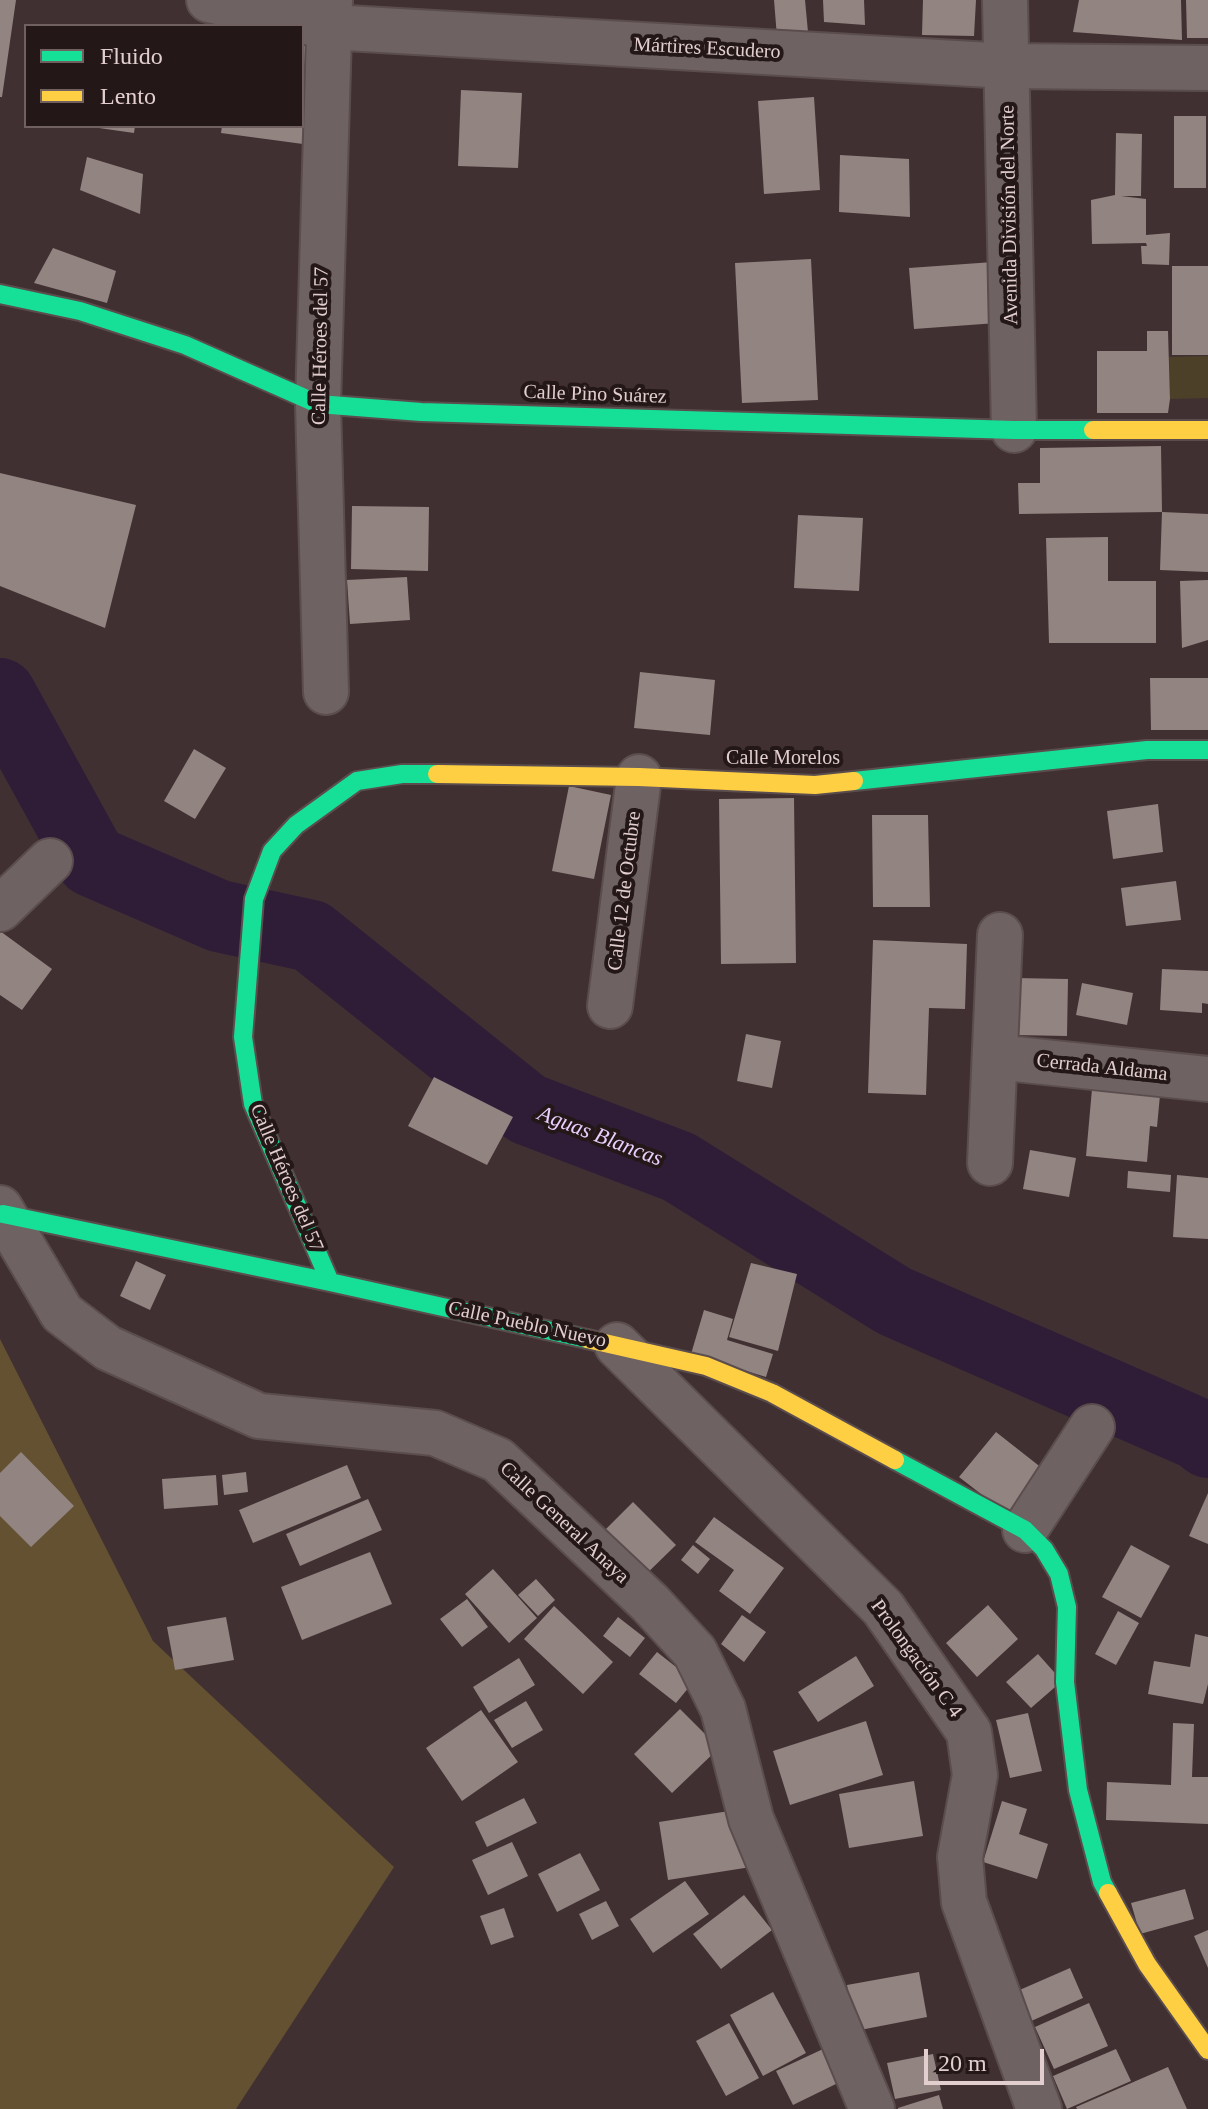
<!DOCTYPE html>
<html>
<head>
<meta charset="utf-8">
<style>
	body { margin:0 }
	#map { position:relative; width:1208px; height:2109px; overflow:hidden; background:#413031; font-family:"Times New Roman",serif }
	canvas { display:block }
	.legend { position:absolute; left:24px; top:24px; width:280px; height:104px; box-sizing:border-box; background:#241717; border:2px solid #706060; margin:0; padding:10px 14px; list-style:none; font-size:24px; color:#e2cece }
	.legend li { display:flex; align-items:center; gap:16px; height:40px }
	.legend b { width:40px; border:2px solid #706060 }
	.scale { position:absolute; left:924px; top:2049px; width:120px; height:36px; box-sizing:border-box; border:4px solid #e2cece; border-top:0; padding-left:10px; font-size:24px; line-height:28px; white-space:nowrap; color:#e2cece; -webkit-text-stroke:6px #241717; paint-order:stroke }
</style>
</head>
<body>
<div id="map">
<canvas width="1208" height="2109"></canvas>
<ul class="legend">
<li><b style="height:10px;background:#16e098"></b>Fluido</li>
<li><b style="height:10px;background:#ffcf43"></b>Lento</li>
</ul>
<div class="scale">20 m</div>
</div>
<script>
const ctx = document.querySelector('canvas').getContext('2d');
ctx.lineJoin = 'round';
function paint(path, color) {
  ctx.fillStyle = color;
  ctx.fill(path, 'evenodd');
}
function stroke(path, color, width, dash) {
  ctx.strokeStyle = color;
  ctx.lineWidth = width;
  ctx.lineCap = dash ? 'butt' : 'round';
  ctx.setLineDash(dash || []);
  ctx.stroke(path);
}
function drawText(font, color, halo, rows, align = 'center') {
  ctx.font = font + ' "Times New Roman",serif';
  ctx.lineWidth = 8;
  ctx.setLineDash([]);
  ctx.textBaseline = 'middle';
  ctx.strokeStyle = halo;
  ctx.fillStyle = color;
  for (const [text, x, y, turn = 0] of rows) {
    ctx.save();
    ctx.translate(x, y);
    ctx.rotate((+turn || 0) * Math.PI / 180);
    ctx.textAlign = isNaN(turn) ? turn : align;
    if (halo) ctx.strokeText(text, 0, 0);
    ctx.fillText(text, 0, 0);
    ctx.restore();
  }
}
paint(new Path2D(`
	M1208,356V398L1170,399L1169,357Z`), '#4d4029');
paint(new Path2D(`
	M0,1339L153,1641L394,1867L236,2109H0Z`), '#635131');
stroke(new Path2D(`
	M0,694L92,861L219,916L311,936L527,1109L679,1167L894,1301L1198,1434L1208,1442`), '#2f1d38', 72);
paint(new Path2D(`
	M0,0H16L2,97H0Z
	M774,0H805L808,32H811L812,38L777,37Z
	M823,0H864L865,25L824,22Z
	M923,0H976L974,36L922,35Z
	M1079,0H1181L1182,40L1073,32Z
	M1186,0H1208V38H1187Z
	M302,45L314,47L303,144L221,133L222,126H302Z
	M461,90L522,93L518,168L458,166Z
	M814,97L820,190L764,194L758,101Z
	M1174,116H1206V188H1174Z
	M100,126H135L134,133L99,128Z
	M1116,133L1142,134L1141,196H1121L1146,199V235L1170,233L1169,265L1142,264L1141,246H1147L1146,243L1092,244L1091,200L1115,195Z
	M840,155L909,159L910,217L839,212Z
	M87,157L143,174L140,214L80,190Z
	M53,248L116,271L107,303L34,283Z
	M811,259L818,400L742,403L735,263Z
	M993,262L997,323L914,329L909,268Z
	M1172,266H1208V355H1172Z
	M1147,331H1168L1170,399L1168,413H1097V351H1147Z
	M1161,446L1162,512L1019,514L1018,483H1040V448Z
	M0,473L136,505L105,628L0,586Z
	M352,506L429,507L428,571L351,569Z
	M1162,512L1208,514V572L1160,570Z
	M798,515L863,518L859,591L794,588Z
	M1108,537V581H1156V643H1049L1046,538Z
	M407,577L410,620L350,624L347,580Z
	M1208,580V640L1182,648L1180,581Z
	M640,672L715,680L710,735L634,728Z
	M1150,678H1208V730H1151Z
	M194,749L226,768L195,819L164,801Z
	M569,786L611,795L594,879L552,871Z
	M794,798L796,963L721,964L719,799Z
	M1158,804L1163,852L1113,859L1107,811Z
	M872,815H928L930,907H873Z
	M1176,881L1181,920L1126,926L1121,888Z
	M0,931L52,969L22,1010L0,995Z
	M873,940L967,944L965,1009L929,1008L926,1095L868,1093Z
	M1162,969L1208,971V1004L1202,1003V1013L1160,1010Z
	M1015,978L1068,979L1067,1036L1014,1035Z
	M1082,983L1133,993L1127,1025L1076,1015Z
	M746,1034L781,1041L772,1088L737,1081Z
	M434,1077L513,1117L487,1165L408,1126Z
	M1092,1089L1160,1095L1157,1127L1150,1126L1147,1162L1086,1156Z
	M1030,1150L1076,1158L1069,1197L1023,1189Z
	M1128,1171L1171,1175L1170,1192L1127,1188Z
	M1177,1175L1208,1178V1239L1173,1237Z
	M136,1261L166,1275L150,1310L120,1296Z
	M751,1263L797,1274L778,1351L729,1337Z
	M704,1310L733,1319L727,1340L773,1354L766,1377L691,1354Z
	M996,1432L1052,1476L1016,1521L959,1477Z
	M21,1452L74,1506L31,1547L0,1516V1473Z
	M347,1465L361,1498L253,1543L239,1510Z
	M246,1472L248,1492L224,1495L222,1475Z
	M216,1475L218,1505L164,1509L162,1479Z
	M1208,1493V1544L1189,1536Z
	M368,1499L382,1530L300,1566L286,1534Z
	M633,1502L676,1545L636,1584L593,1542Z
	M714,1517L784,1568L750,1614L719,1591L734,1570L695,1542Z
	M693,1545L710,1559L698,1574L681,1560Z
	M1131,1545L1170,1566L1141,1618L1102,1597Z
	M370,1552L392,1604L302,1640L281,1587Z
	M493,1569L537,1618L509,1643L465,1594Z
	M536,1579L555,1600L538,1616L518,1595Z
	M467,1599L488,1627L462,1647L440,1619Z
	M988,1605L1018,1639L977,1677L946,1643Z
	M554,1606L613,1662L583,1694L524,1639Z
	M1118,1611L1139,1623L1116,1665L1095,1654Z
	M742,1615L766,1632L744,1662L721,1644Z
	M226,1617L234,1660L175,1670L167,1627Z
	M618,1617L645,1638L630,1657L603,1636Z
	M1195,1634L1208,1637V1684L1203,1704L1148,1694L1154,1661L1190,1667Z
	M657,1652L694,1681L676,1703L639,1674Z
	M1038,1654L1062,1681L1031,1708L1006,1682Z
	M856,1656L874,1686L818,1722L798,1692Z
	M519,1658L535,1685L489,1713L473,1687Z
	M526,1701L543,1730L512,1748L494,1720Z
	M680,1709L719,1748L672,1793L634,1754Z
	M481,1710L518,1762L462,1801L426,1748Z
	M1028,1713L1042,1771L1010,1778L996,1720Z
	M866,1721L883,1775L790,1805L773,1751Z
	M1173,1723L1194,1724L1192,1777H1208V1824L1106,1820L1107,1782L1171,1785Z
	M914,1781L923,1836L849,1848L839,1794Z
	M524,1798L537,1823L487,1847L475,1822Z
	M1002,1801L1027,1809L1019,1834L1048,1844L1037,1879L983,1862Z
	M742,1809L751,1867L668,1880L659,1822Z
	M512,1842L528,1876L488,1895L472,1860Z
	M580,1853L600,1890L557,1912L538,1874Z
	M685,1881L709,1914L653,1953L630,1919Z
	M1185,1889L1194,1919L1140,1934L1131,1903Z
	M744,1895L772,1930L721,1969L693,1934Z
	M606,1901L619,1926L592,1940L579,1914Z
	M504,1908L514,1937L491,1945L480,1916Z
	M1208,1930V1968L1194,1936Z
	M1070,1968L1083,1998L1029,2022L1015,1992Z
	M919,1972L927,2017L855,2031L847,1985Z
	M773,1992L806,2053L763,2076L730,2015Z
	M1089,2003L1108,2046L1054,2069L1035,2027Z
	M729,2023L759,2078L726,2096L696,2041Z
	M823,2049L840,2082L793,2105L776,2071Z
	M1116,2049L1131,2081L1067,2109L1053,2076Z
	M933,2054L941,2090L895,2099L887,2063Z
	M1168,2067L1187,2109H1077L1076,2107Z
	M939,2095L943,2109H898V2108Z`), '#928481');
const street = new Path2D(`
	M209,0L329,27L1008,66L1208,68
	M1005,0L1014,430
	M326,692L318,404L330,0
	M0,909L50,861
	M610,1006L639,777
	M996,1057L1208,1079
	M990,1163L1000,935
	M0,1208L62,1313L108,1348L259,1416L435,1433L498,1460L650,1603L695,1652L723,1709L751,1819L872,2109
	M617,1345L883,1608L969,1732L975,1775L960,1857L964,1902L1039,2109
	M1025,1530L1092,1427`);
const fast = new Path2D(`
	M0,294L80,311L185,345L318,404L421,412L1014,430H1093
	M854,781L1147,750H1208
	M3,1214L330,1282L587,1339
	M330,1282L253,1104L243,1037L254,899L272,851L296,825L357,781L402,774H437
	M895,1460L1025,1530L1044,1549L1059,1574L1067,1607L1065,1682L1078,1790L1102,1882L1108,1893`);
const slow = new Path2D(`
	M1093,430H1208
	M437,774L639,777L815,785L854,781
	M587,1339L706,1366L772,1393L895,1460
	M1108,1893L1147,1964L1208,2050`);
stroke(street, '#5b4d4e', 48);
stroke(fast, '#5b4d4e', 22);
stroke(slow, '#5b4d4e', 22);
stroke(street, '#6e6262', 44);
stroke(fast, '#16e098', 18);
stroke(slow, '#ffcf43', 18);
drawText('20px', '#e2cece', '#241717', [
	["Mártires Escudero",707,49,3],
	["Avenida División del Norte",1010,215,-91],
	["Calle Héroes del 57",321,346,-89],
	["Calle Pino Suárez",595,395,2],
	["Calle Morelos",783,759],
	["Calle 12 de Octubre",625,891,-83],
	["Cerrada Aldama",1102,1068,6],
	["Calle Héroes del 57",286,1178,67],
	["Calle Pueblo Nuevo",527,1325,12],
	["Calle General Anaya",564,1523,43],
	["Prolongación C 4",916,1659,54]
]);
drawText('italic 22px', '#eacefe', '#241717', [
	["Aguas Blancas",600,1137,21]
]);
</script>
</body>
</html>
